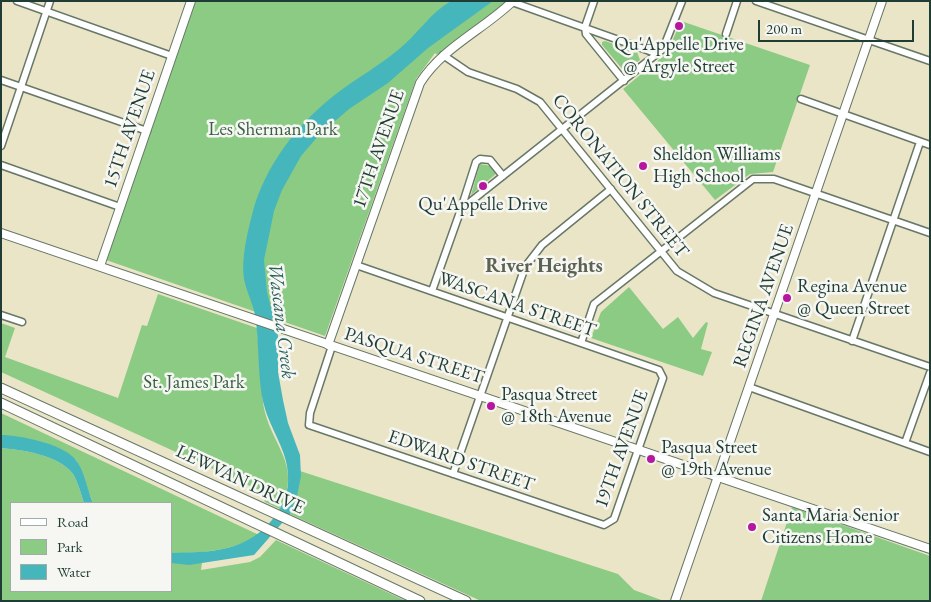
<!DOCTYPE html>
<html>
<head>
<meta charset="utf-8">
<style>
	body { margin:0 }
	#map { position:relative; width:931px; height:602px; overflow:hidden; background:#ebe5c8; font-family:"EB Garamond",serif }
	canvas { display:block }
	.frame { position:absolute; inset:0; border:2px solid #1f3d34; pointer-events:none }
	.legend { position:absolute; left:10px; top:502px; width:162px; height:90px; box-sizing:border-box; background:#f6f6f2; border:1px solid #a0aca6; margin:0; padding:6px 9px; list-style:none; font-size:15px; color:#1f3d34 }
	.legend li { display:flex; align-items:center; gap:10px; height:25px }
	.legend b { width:25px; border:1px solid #a0aca6 }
	.scale { position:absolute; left:758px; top:20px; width:156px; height:22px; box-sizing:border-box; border:2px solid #1f3d34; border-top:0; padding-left:6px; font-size:15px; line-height:18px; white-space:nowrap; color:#1f3d34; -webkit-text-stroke:4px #f6f6f2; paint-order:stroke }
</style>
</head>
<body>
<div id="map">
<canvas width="931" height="602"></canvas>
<div class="frame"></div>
<ul class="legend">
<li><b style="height:6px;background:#fff"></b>Road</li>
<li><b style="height:14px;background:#8bcb83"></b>Park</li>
<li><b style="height:14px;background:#46b6bd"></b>Water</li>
</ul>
<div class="scale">200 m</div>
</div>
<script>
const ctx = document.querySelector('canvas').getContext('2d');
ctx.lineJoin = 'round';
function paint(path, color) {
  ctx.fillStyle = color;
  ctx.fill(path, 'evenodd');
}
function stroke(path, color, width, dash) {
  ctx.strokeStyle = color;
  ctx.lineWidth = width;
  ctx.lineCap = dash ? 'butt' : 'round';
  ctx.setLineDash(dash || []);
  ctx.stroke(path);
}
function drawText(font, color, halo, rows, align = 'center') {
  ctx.font = font + ' "EB Garamond",serif';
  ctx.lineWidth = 5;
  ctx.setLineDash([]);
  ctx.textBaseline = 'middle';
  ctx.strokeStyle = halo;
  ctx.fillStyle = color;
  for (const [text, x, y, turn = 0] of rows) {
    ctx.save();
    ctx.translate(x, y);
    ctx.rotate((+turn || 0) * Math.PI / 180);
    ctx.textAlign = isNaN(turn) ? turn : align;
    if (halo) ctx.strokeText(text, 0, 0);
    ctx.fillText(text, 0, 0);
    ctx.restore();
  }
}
paint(new Path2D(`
	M194,1H508L437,55L435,53L416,79L325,336L106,260Z
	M681,21L810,65L773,172L750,174L715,200L623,89L667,53Z
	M605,41L637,52L640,60L624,71L602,45V42Z
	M480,164L491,166L497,173L471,195Z
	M629,287L663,329L678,317L693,338L706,322L708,323L701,349L712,352L703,376L591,338L601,312Z
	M158,294L257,328C259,353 260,378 263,402C268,443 304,463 280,509L265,502L261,491L1,372V323L15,328L5,357L118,398L142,325L147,326Z
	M1,413L259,535C233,551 202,553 171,553V503H93L76,460L1,435Z
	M1,448C23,450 59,455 73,474C78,482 81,494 84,503H11V591H171V563H202L201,570L250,562L260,557L276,540L406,601H1Z
	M300,471L618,574L634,590L664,601H481L290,514L298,489Z
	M792,507L930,556V601H761Z`), '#8bcb83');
paint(new Path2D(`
	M451,1H493L428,48L388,83L349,109L319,135L301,156L282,190L274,211L264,260L267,292L278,336V372L283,400L288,423L300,455L301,476L297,496L290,514L254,555L189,565L171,563V553C214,552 248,552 276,515C284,503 289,491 288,476C288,451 270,429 264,405C258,384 259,346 256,322C255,307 247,294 244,279C241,260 247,234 252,215C264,166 299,121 340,91C359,77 380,65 398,50C417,35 430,13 451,1Z
	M1,435C20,435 63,444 75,459C85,471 87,490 93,503H84C81,494 78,482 73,474C59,455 23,450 1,448Z`), '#46b6bd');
const minor = new Path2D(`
	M17,1L172,56
	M594,1L585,27L586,34L624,81
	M756,1L930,61
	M512,2L658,54
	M726,34L737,1
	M443,55L468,72L517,89L540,102L677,271L714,293L930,367
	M1,80L147,131
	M801,99L930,145
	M1,146L50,1
	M1,165L120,207
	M461,209L476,162L480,159L490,160L503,176
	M432,291L460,212L465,206L663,49L682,1
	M1,315L22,322
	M852,341L920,142
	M581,343L594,304L753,179H774L930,233
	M332,346L310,413L309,425L604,525L614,519L663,378L659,370L356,265
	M749,387L930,452
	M905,443L930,373
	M453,474L525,267L542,245L611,189`);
const tertiary = new Path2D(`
	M1,233L930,549
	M100,266L191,1
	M328,345L420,83C443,47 483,30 513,1
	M675,601L882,1`);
const secondary = new Path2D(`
	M1,388L466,601
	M1,403L420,601`);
stroke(minor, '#667868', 9);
stroke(tertiary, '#667868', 10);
stroke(secondary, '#667868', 11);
stroke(minor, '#fff', 6);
stroke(tertiary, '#fff', 8);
stroke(secondary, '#fff', 9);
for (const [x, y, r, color] of [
	[679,26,5,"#b5179e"],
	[643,166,5,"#b5179e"],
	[483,186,5,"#b5179e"],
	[787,298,5,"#b5179e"],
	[491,406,5,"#b5179e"],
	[651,459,5,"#b5179e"],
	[752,527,5,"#b5179e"]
]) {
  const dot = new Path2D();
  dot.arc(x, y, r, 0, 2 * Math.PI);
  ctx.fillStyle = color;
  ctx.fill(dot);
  stroke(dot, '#f6f6f2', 2);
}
drawText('19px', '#1f3d34', '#f6f6f2', [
	["Qu'Appelle Drive",679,45,"center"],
	["@ Argyle Street",679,67,"center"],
	["Sheldon Williams",653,155],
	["High School",653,177],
	["Qu'Appelle Drive",483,205,"center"],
	["Regina Avenue",797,287],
	["@ Queen Street",797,309],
	["Pasqua Street",501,395],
	["@ 18th Avenue",501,417],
	["Pasqua Street",661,448],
	["@ 19th Avenue",661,470],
	["Santa Maria Senior",762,516],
	["Citizens Home",762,538]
], 'left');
drawText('19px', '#1f3d34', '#f6f6f2', [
	["15TH AVENUE",130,129,-71],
	["17TH AVENUE",379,149,-71],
	["CORONATION STREET",620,176,51],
	["REGINA AVENUE",764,296,-71],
	["WASCANA STREET",517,305,19],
	["PASQUA STREET",414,356,18],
	["19TH AVENUE",622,449,-70],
	["EDWARD STREET",461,461,19],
	["LEWVAN DRIVE",240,480,25]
]);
drawText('19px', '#3a6048', '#f6f6f2', [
	["Les Sherman Park",273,130],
	["St. James Park",194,383]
]);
drawText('bold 20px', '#5d6352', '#f6f6f2', [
	["River Heights",544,267]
]);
drawText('italic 20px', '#2b615d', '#f6f6f2', [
	["Wascana Creek",281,321,83]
]);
</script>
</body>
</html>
